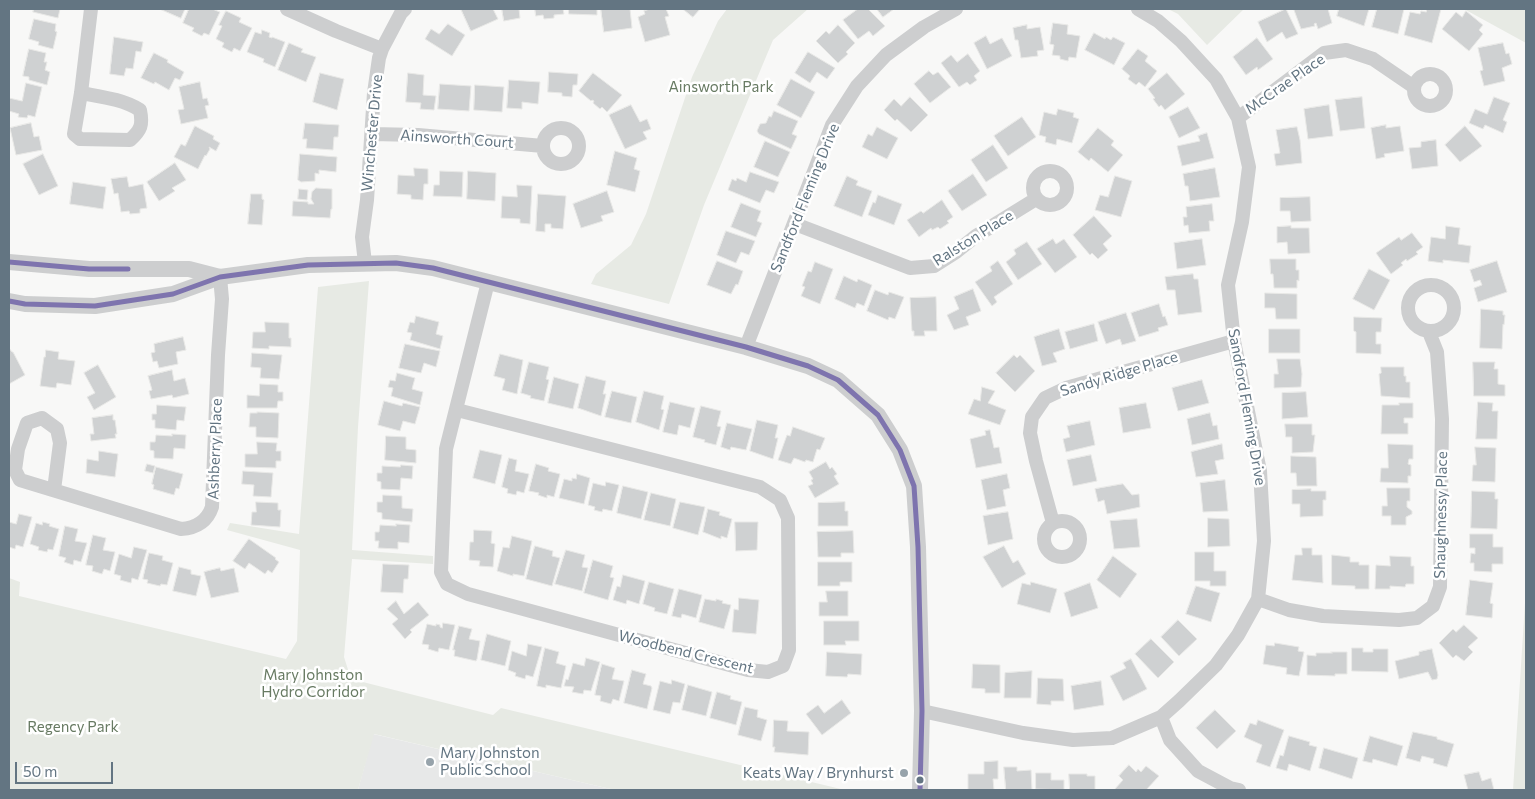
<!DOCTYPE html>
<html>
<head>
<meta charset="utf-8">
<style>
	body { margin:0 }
	#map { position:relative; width:1535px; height:799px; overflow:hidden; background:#f8f8f7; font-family:Commissioner,sans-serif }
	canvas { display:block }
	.frame { position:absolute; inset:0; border:10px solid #637582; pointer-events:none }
	.scale { position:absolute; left:15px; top:762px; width:98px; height:22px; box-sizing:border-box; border:2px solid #637582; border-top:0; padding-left:6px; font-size:15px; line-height:18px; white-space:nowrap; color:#637582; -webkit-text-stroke:4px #fff; paint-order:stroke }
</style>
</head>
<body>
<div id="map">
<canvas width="1535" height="799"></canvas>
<div class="frame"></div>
<div class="scale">50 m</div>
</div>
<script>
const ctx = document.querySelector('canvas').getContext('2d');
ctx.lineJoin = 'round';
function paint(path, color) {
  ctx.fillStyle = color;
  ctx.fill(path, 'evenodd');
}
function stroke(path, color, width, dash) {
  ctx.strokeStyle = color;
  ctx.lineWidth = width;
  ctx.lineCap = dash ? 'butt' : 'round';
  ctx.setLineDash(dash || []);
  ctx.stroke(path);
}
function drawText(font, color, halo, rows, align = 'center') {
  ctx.font = font + ' Commissioner,sans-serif';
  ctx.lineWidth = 5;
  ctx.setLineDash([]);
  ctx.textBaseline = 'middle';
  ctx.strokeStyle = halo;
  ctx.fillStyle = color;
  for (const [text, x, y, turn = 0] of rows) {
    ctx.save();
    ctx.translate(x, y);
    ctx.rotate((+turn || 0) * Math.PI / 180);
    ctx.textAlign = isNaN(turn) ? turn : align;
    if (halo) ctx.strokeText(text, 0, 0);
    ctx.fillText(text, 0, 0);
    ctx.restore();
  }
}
paint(new Path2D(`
	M373,734L615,790H358Z`), '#e7e8e8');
paint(new Path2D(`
	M727,9H808L773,40L704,205L669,304L591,284L596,274L631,245L646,214L692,77L718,21Z
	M1168,9H1244L1207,45L1178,14Z
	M1464,9H1526V43Z
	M369,281L358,427L352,550L433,556V564L352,559L344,657L351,679L493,715L501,708L845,790H615L374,734L358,790H9V578L20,582L19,596L286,659L297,641L300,550L227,530L230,523L299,534L318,287Z
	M1526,579V790H1513L1525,603Z`), '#e7eae4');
const building = new Path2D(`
	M34,9H60L58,18L33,12Z
	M160,9H185L181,18Z
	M189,9H212L220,12L209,35L204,33L202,36L192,31L194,28L183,23Z
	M461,9H493L498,19L471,31Z
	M502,9H519L520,18L504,21Z
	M535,9H563L564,14L554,15V18L544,19L543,15L536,16Z
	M569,9H597V15L569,14Z
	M601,9H630L632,28L604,32Z
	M651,9H666L669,16L665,17L670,35L645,42L638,17L645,14L644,11Z
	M683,9H700L693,17Z
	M858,9H868L885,26L873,36L869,31L858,39L843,20Z
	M877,9H894L883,17Z
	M1286,9L1298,34L1286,39L1282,32L1267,42L1258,22Z
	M1297,9H1328L1332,23L1318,29L1316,23L1314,24L1315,26L1301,29L1294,10Z
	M1339,9H1369L1364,26L1337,16Z
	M1377,9H1404L1398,34L1372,27Z
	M1427,9H1441L1432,43L1404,35L1410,12L1420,14L1421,11L1426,12Z
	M226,11L241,18L239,22L252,28L240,51L234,48L232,52L222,47L224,43L216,39L222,26L219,25Z
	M1466,11L1483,25L1479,30L1483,34L1469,51L1442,29L1456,12L1462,17Z
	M34,19L56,24L55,31L57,32L53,49L38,45L39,42L29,39Z
	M1053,23L1068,25L1067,34L1080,36L1076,58L1069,57L1068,61L1060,59V56L1052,55L1054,45L1050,44Z
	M448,24L465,35L452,56L425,39L431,29L439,34Z
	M838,25L855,43L846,52L848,54L838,63L816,41L826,31L829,34Z
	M1027,25V29L1040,27L1044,50L1037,51L1038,56L1021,58L1018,40H1015L1013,28Z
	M262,30L270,33L269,37L272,38V37L285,42L275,67L263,62L264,59L247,52L255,32L261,34Z
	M1094,33L1105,39L1106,37L1111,40L1113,37L1125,43L1114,65L1085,50Z
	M986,36L990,44L1002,38L1012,56L987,69L974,43Z
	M114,37L143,42L141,52L136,51L133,69L126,68L124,76L110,74Z
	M1257,38L1273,59L1258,70L1257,67L1246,75L1233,57Z
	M289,43L303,49L301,52L316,57L306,82L278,70Z
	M1503,43L1506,54L1509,53L1512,64L1502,68L1505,81L1484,86L1480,71L1483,70L1478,48Z
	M29,49L46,53L44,62H47L45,70L50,72L47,85L29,80V77L23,76Z
	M1138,49L1148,56L1145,61L1157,71L1145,87L1139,82L1136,85L1128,79L1130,76L1122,69Z
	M808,52L835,68L827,79L817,72L810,83L795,73Z
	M154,53L168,60L167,62L184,72L180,80L175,78L169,90L155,82L154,84L141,78Z
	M968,54L980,71L974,76L977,80L970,85L967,82L959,87L941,63L951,55L957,62Z
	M929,71L933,75L938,72L951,87L930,103L914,84Z
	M549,72L578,74L577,85H573L572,97L562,96V93L548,92Z
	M320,73L344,79L337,110L313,102Z
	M408,73L424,75L423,95L436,96L434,110L420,109L421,103L406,102Z
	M593,73L622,95L607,112L602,107L600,109L593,103L594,101L592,100L591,101L579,91Z
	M1167,73L1185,94L1165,110L1161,105L1159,107L1153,99L1155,98L1148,89Z
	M791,79L815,92L801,118L777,105Z
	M509,80L540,82L538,104L522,102V109L507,108Z
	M200,82L203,99L207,98L209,105L205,106L208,118L181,124L178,110L184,109L179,87Z
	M26,83L42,87L35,117L28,115L27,118L18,117L19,114L9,111V98L22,101Z
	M440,84L471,86L469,111L438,109Z
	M475,85L504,87L502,112L474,110Z
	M910,97L928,115L911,132L897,119L895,121L884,110L894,99L901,106Z
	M1362,97L1365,128L1340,131L1335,100Z
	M1494,97L1510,103L1503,120L1507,122L1503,133L1485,125L1483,129L1469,123L1475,109L1487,114Z
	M631,105L640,122L647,119L651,129L643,132L647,139L625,149L609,115Z
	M1329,105L1333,136L1308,139L1304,109Z
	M1188,107L1200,128L1179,138L1169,117Z
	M1058,109L1074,113L1073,117L1079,119L1072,143L1057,139L1056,145L1045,142L1046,137L1039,135L1044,112L1056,115Z
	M774,111L798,121L792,134L797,136L791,149L759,134L757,131L760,124L766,123L769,116L771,117Z
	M1022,117L1036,137L1008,156L994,136Z
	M31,123L34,137L39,136L42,150L16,155L10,128Z
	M305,123L339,125L338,137H334L333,150L306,148L307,139H303Z
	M1386,125V128L1400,126L1404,151L1384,154L1385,157L1376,159L1371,128Z
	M195,126L214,136L213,139L220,143L216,151L209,147L210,149L206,156L205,155L198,169L174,157L181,144L185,146Z
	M1465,126L1482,146L1460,162L1445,145Z
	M877,127L898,138L887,159L862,147L868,134L872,136Z
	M1297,127L1300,140L1302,163L1276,166L1274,154L1280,153L1276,130Z
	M1098,128L1114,141L1111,145L1123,155L1108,172L1091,158L1089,161L1078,152Z
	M1207,133L1214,158L1182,166L1177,146L1200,141L1198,136Z
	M1436,140L1438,166L1412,169L1409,148L1421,147V142Z
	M765,141L790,152L778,177L754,167Z
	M993,145L1008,168L986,182L971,160Z
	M615,151L637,158L634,169L640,171L635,192L607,185Z
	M43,154L58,186L39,195L23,164Z
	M300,154L337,157L336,172L319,170V174L315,173V181L301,182L298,180Z
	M175,163L186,180L172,188L175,191L159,201L147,182Z
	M414,168L428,169V184H424L423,200L411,199V195L397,194L398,175L414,176Z
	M1215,168L1220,197L1190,201L1188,186H1185L1183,174Z
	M440,171L463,172L462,197L433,196L434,185H439Z
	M468,171L496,173L495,201L467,199Z
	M750,172L779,182L774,193L766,190L760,203L728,190L732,179L736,181L737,178L746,182Z
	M973,174L987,195L962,211L948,191Z
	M847,176L858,181L856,185L872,191L862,217L834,206Z
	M1115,176L1132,181L1121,217L1095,210L1100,195L1108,197Z
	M127,177L129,187L143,184L147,208L140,209V213L130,214L129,211L121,212L118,193L114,194L111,179Z
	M73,182L106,187L103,209L70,204Z
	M517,185L532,186L530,224L520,223V219L501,218L502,196L517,197Z
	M316,188L332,189V209H331L330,218L292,216L293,201L308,202V204H314L311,199L312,192Z
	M299,189L308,190L307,200L298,199Z
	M607,191L614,212L601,216L603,221L581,228L573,204Z
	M251,194H262V199L264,200L262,225L248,224Z
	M538,194L566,196L563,229L551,228V224H545V232L536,231Z
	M878,195L902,204L894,225L868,215L873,202L875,203Z
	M1310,197L1311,221L1291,222L1290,211H1280V198Z
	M942,200L953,217L947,221L949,223L940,229L938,227L932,230L931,228L919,237L907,220L921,211L923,213Z
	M741,203L761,211L757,221L762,223L756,237L731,227Z
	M1212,204L1214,221H1209L1210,231L1189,233L1188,225L1184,226L1183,217H1187L1186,207Z
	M1094,216L1112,236L1103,244L1108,250L1098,259L1092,253L1090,255L1073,235Z
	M1291,226V228H1309L1310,253L1288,254L1287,242L1277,243V227Z
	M1446,226L1460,228L1458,244L1471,246L1469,263L1443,260V263L1428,261L1431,237L1445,239Z
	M726,231L755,241L749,255L741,252L736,263L717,255Z
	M1412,233L1423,247L1416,252L1418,254L1407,261L1406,259L1401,263L1403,265L1391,274L1376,253L1399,237L1401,240Z
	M1053,239L1056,244L1064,239L1077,257L1055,273L1037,249Z
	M1202,239L1206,265L1177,269L1174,243Z
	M1027,242L1042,264L1018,280L1006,262L1016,254L1014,250Z
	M1270,259H1296V270H1299V281L1297,280V288H1274L1273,274H1271Z
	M717,261L743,271L738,285L736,284L731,294L707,285Z
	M998,261L1013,284L994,297L997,302L992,306L975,282L992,271L990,267Z
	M1497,261L1507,292L1478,302L1474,288L1482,285L1480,280L1474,282L1470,270Z
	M815,262L833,269L820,304L801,296L805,287L802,286L808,271L811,272Z
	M1369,269L1390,280L1374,310L1353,299Z
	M1193,274L1194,279H1198L1202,312L1178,315L1175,290H1167L1165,277Z
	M844,276L857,282L858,279L872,285L864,306L857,303L855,308L835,299Z
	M973,289L981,311L966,317L969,325L954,330L947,315L959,309L954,297Z
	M875,290L888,295L889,292L904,297L895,319L889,317L888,320L867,311Z
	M1265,293L1297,294V319H1276L1275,308H1265Z
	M936,297L937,331H924L925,336H914V331H912L910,298Z
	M1159,304L1163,317L1165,316L1168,325L1158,328L1159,331L1139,337L1131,313Z
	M1481,309L1503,311V315H1505L1504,325L1503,324L1502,349L1480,348Z
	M1126,313L1136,341L1122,345L1120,339L1106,344L1098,322Z
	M416,316L439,322L436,334L443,336L440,349L410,340L412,333L407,332L410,322L414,323Z
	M1354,317L1382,318L1381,332H1376V344H1381V354L1356,353V332L1354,331Z
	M265,322L289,323V338H291V347L269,346V349L252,348L253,332H265Z
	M1094,324L1098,341L1070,349L1065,332Z
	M1059,329L1065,349L1053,353L1057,362L1042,366L1034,337Z
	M1269,329H1300V353H1269Z
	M183,337L186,350L176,352L178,364L159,368L157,361L153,362L151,353L155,352L154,344Z
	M405,344L440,351L436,367L424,363L421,373L399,368Z
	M9,348L12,352H13L25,375L9,384Z
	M46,350L59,352L58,359L75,361L71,385L57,383L56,388L40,386L44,357H45Z
	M252,353L282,355L279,379L260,378L261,368L251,367Z
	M500,354L523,360L517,394L502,390L505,379L494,376Z
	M1014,355L1017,358L1020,355L1035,371L1015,392L996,373Z
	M1277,359H1300L1302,374L1301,387L1274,388V374H1278Z
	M529,362L549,367L546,379L549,380L544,401L530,398L531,396L521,393Z
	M1473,362H1495L1494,369H1498V384L1505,385V396H1474Z
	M98,365L116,397L94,410L87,397L95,393L84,373Z
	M1381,367H1404V376H1406V382H1410V398L1381,396L1379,374L1381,373Z
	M172,370L174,381L185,378L189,394L173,398L172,395L151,399L149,391L152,390L148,376Z
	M397,373L415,378L412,389L423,392L420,405L391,396L393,388L388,387L390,380L395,381Z
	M586,376L606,381L603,394H606L601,416L578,408Z
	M554,377L579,384L573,409L548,403Z
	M1202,380L1209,403L1178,411L1172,388Z
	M260,384L278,385V392H283V401H278L277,408H247V395L259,396Z
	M982,387L995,391L988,403L1006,410L1000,425L968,414L974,399L980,401Z
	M612,391L637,397L631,423L605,417Z
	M644,391L664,396L661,409L664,410L659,430L636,422Z
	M1306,392L1308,417L1282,419V393Z
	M384,401L402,406L403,403L420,407L415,424L403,421L400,431L378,425Z
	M670,402L695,408L690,428L679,425L677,435L663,432Z
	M1478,402L1493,403L1492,411H1498L1497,439H1476Z
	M1146,403L1151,428L1123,433L1119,408Z
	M1399,403H1413V418H1404V423H1408V434H1381L1382,405H1399Z
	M157,405L186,407L184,421L177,420L176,430L155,428V420H152V414H156Z
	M701,406L721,411L717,426L721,427L716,445L704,442L705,440L693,437Z
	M257,412L279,413L278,438L256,437V427H249L250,413H257Z
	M1210,413L1213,426L1217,425L1219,439L1192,445L1187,419Z
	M113,415V420H115L117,434H115L116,438L91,441L90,434H94L92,418Z
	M757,420L778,425L775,438H778L773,459L750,451Z
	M1090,421L1095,445L1066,452L1063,439L1070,437L1067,426Z
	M727,423L752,429L746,450L731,447L730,450L721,447Z
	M1285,424H1312V435H1315L1313,452L1292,453V437H1286Z
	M793,427L825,438L820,450L817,449L813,462L806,460L805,462L794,458L791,464L778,460L787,435L790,436Z
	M990,430L994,448L999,447L1002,463L976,468L970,439L986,435L985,431Z
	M172,434L186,435L185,449L174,448L173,459L154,458V451L150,450V442H155L156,435L172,436Z
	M386,436L406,437V449L416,450V463L385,460Z
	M257,442L277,443L276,451H281V461H276V468L245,467V454H257Z
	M1222,444L1224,459L1215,461L1218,474L1196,477L1191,452Z
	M1388,444L1413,445V459H1409L1408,464L1411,465V476H1408V483L1380,482L1381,468H1388Z
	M1475,447L1496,448L1495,482L1472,481L1473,465H1476Z
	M480,450L502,455L495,484L473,478Z
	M99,451L118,454L115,477L86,473L87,459L98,461Z
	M1091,455L1097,481L1073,486L1067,460Z
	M1291,456L1316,457L1317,486H1297L1296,473H1291Z
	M509,458L517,460L515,471L529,474L524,493L517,491L516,495L507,493L508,489L502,487Z
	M826,462L830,469L832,467L837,474L834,476L839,484L815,498L808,486L813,484L811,480L813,479L809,472Z
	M147,464L155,466L153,473L145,471Z
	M536,464L549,468L548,471L560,474L554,497L547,495V498L538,495L539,493L529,491Z
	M401,465L413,466L412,479L401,478L400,490L381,489V482L377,481V473H382V466L400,467Z
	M156,467L183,474L179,489L176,488L174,495L153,489L154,485L152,484Z
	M243,471L273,473L271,497L253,496L254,485L242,484Z
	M577,474L590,478L584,504L559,498L564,479L572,481V478L576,479Z
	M1007,474L1010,488L1003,490L1006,506L987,510L981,480Z
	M1225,480L1228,511L1203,512L1200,483Z
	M606,482L619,485L612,511L603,509L602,512L594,510L595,507L588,505L593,483L605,486Z
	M1123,484L1132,495L1139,494L1140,507L1107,514L1104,500L1098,502L1095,489Z
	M623,486L648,492L641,519L617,513Z
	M1387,488H1410V501H1407V507L1412,511V514L1406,517V525H1391V516H1382V506H1387Z
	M1311,489V491H1326V500H1323V516L1300,517V504H1292V490Z
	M1472,491L1495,492V499H1498L1497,529L1471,528Z
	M651,493L676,499L670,526L644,520Z
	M383,495L402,496V508L413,509L412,522L382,519V513L377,512V502H382Z
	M256,502L278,503V510H281L280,527L251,525L252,512H256Z
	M680,502L705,507L698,535L673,528Z
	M845,502V511H848V526H818V503Z
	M708,509L720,512L719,515L732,519L727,538L721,536V539L703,532Z
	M1008,512L1013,539L988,545L983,516Z
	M19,514L32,517L23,547L16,545L15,549L9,547V522L16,524Z
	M1208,518L1229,519L1230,546L1208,547Z
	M1137,519L1140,547L1114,549L1110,521Z
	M43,522L50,524L49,526L59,529L53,550L48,549L47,552L38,550L39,547L30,544L36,523L42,525Z
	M735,522H758L757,550L736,551Z
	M396,524L410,525L409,543L398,542V549L378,548L379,541H375V532H379L380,525L396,526Z
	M65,526L78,529L75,541L87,543L81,562L74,560L73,565L64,562L66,558L59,556Z
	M474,530L492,531L491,543L495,544L493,567L479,566L480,561L469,560L470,542H473Z
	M853,531L854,553H841V557H818L817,532Z
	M1470,534H1493V547H1503V564H1492V572L1474,571V563H1470L1471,553L1475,554V548H1470Z
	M93,535L106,538L103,550L115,552L110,571L104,569L102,574L92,571L93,566L86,565Z
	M512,536L532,541L524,576L513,574V576L497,571L503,547L509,548Z
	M249,539L276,558L275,559L279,562L272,573L268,570L265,574L249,563L245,569L233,561Z
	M535,546L553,551L552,556L560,558L552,586L526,579Z
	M1004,546L1013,563L1018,560L1026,574L1002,588L983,557Z
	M134,547L147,550L138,580L132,578L131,583L120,580L121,576L114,574L119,554L131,558Z
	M1302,548H1312V555H1322L1323,583L1292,580L1295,555H1302Z
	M566,550L585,555L582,567L588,568L582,591L555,584Z
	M1195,552H1214V571H1226V586H1210V581H1195Z
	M149,553L163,556L162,560L173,563L167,585L161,584L160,586L147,583L148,580L143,579Z
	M1332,555L1350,557V562H1359V565H1369V589H1355V586L1332,585Z
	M1113,556L1137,574L1120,598L1097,580Z
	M1390,556L1411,557V566H1414V584H1406L1405,587L1390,586V589H1375L1376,565L1390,566Z
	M593,560L613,566L610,577L614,578L608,600L584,593Z
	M818,562H852V582H840V586H818Z
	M383,564L409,565L408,579H404L403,593L381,592Z
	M179,567L191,570V574L201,576L196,596L173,591Z
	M220,568L221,571L234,568L239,592L211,598L204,572Z
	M623,575L645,581L639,604L627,600L626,604L613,600L617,586L620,587Z
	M1470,580L1493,583L1490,603L1493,604L1492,618L1466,615Z
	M649,582L674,589L667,614L654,611L655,608L643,604Z
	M1031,582L1057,589L1050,613L1017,604L1022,583L1030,585Z
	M1090,583L1098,608L1071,617L1064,593Z
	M1196,586L1220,593L1211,622L1186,614Z
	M679,589L702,595L696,618L682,614L681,618L672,616Z
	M826,591H848V616H819V602H827Z
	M739,598L759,600L756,634L732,632L734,609L738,610Z
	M705,599L716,601V599L723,601L722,603L731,605L724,629L699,622Z
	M396,601L404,614L418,602L429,615L410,630L412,632L405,639L392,624L398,619L387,609Z
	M1178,620L1197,639L1179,656L1161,637Z
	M824,621H859V641H845L846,645H824Z
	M443,623L455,625L449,650L439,648L438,652L428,649L429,645L422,644L427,624L436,626V624L440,625V627L442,628Z
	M1464,625L1478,638L1468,647L1473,652L1464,661L1456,655L1453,658L1439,643L1453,629L1456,632Z
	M459,626L472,629L469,639L480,641L477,659L476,661L454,656L455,650H453Z
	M487,634L511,641L505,666L481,660Z
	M1151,639L1174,662L1158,678L1135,654Z
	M1275,643L1299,647L1298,651L1304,652L1299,676L1286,674L1287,668L1263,664L1266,645L1274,646Z
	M528,644L542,647L533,677L526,675L525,679L515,676L516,673L508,670L512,651L526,656Z
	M545,648L559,652L556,663L566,666L561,688L546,685V688L537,686Z
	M1352,648H1363V652H1373V649H1388V672L1352,671Z
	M1432,649L1438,675L1437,679L1432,680L1428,672L1399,679L1395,661L1419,655V652Z
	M827,652L862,654L861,675L848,674L847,677L826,676Z
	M1331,652H1347V674H1335V676L1307,675V655L1316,656V653H1332Z
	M586,658L600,662L591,691L584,690L583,694L572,692L574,687L564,686L566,679L568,680L573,663L584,666Z
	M1131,659L1147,689L1123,701L1110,676L1126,668L1123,663Z
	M602,664L615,668L612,679L624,681L619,701L613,699L611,704L600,701L601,696L595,695Z
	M973,664L1000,665V693H985V689L972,688Z
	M632,670L646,674L643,684L651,686L652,688L647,709L624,703Z
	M1032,671L1031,698H1004L1005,673Z
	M1038,678L1063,679L1064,701H1051V705L1037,704Z
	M672,680L685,684L680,703L673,702L670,714L653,710L660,681L671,684Z
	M1101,681L1104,705L1074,710L1071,686Z
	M688,685L712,692L706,716L682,710Z
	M717,692L731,696L730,699L742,702L736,725L710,718Z
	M842,700L851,713L822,735L806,714L818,705L824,713Z
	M745,707L758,710L757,717L767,720L761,741L738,735Z
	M1215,710L1236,731L1217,749L1196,728Z
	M774,720L788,721L787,731L809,732L808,755L774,752L775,747H773Z
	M1258,720L1284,730L1270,767L1256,762L1262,745L1244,737L1250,723L1256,725Z
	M1413,732L1437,737V739L1454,744L1447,767L1433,763L1434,759L1422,756L1420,762L1406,758Z
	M1289,736L1310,742L1309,745L1317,747L1310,771L1289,764L1287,771L1276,768L1280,755L1283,756Z
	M1370,736L1403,746L1397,766L1373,759L1372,763L1363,761Z
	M1324,748L1358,758L1352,779L1319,768Z
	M998,761V779H993L994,790H968V774H984V762Z
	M1129,765L1136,772L1138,769L1141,772L1146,766L1159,776L1146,790H1114L1123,780L1119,776Z
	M1004,767H1017V771L1031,770L1032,790H1006Z
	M1479,772L1482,781L1491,778L1494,790H1468L1464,775Z
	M1036,773H1051V780H1064V790L1036,789Z
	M1069,774H1087V776H1095V790H1070Z`);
paint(building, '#cfd1d2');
stroke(building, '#e8e8e6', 1);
stroke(new Path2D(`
	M287,9L336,31L382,49
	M1414 90a16 16 0 1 1 32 0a16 16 0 1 1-32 0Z
	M81,93C102,97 122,99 140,110C143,125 141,130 130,140L80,139L74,134L81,93L91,9
	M1238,118L1324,53L1346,50L1373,59L1414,87
	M543 146a18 18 0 1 1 36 0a18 18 0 1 1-36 0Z
	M372,134L418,135L543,146
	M1033 188a17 17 0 1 1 34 0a17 17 0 1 1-34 0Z
	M795,224L910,268L934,266L956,252L976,236L1036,199
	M365,263L362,237L367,200L374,93L379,58L382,49L401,13L405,9
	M1408 308a23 23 0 1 1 46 0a23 23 0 1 1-46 0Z
	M746,347L832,125L857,86L886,55L924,27L956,9
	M457,410L760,487L780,500L788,518L789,650L783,666L768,672L748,670L468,594L447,584L441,572L446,449L488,282
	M54,490L60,443L57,429L42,418L27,423L18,449L15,470L20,480L181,529C196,528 207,522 212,507L218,355L222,299L220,277
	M1044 539a18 18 0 1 1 36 0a18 18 0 1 1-36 0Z
	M1053,523L1036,461L1030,433L1032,417L1045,398L1066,388L1234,341
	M1258,599L1289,610L1323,616L1399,620L1417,618L1433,606L1440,587L1442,419L1437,352L1429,332
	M922,711L1023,733L1073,740L1112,738L1161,717L1179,701L1216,665L1238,635L1258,599L1264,541L1260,471L1234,341L1228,285L1242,222L1249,167L1238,118L1216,79L1181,41L1158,21L1138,9
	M1161,717L1170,740L1198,771L1230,788L1239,790`), '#cdcecf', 14);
stroke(new Path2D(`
	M9,262L89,269H189L220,277
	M9,301L25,304L95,306L173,294L220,277L308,265L396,263L433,268L746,347L808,366L838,380L878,415L900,450L914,486L918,547L922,711L920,790`), '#cdcecf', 16);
stroke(new Path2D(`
	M9,262L89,269H128
	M9,301L25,304L95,306L173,294L220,277L308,265L396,263L433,268L746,347L808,366L838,380L878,415L900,450L914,486L918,547L922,711L920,790`), '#7e74ae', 5);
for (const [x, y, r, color] of [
	[430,762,5,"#97a3ab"],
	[904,773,5,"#97a3ab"],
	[920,780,4.5,"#637582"]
]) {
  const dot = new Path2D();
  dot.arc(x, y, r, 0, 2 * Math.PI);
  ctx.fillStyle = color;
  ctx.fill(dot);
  stroke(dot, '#fff', 2);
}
drawText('15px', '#637582', '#fff', [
	["McCrae Place",1285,84,-35],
	["Winchester Drive",372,133,-85],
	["Ainsworth Court",457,139,4],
	["Sandford Fleming Drive",805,198,-68],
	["Ralston Place",973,238,-32],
	["Sandy Ridge Place",1119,374,-17],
	["Sandford Fleming Drive",1247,407,80],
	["Ashberry Place",215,449,-88],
	["Shaughnessy Place",1441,515,-89],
	["Woodbend Crescent",686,652,14]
]);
drawText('15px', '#677a62', '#fff', [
	["Ainsworth Park",721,87],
	["Mary Johnston",313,675],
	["Hydro Corridor",313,692],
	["Regency Park",73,727]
]);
drawText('15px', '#637582', '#fff', [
	["Mary Johnston",440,753],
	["Public School",440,770],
	["Keats Way / Brynhurst",894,773,"right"]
], 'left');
</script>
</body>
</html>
